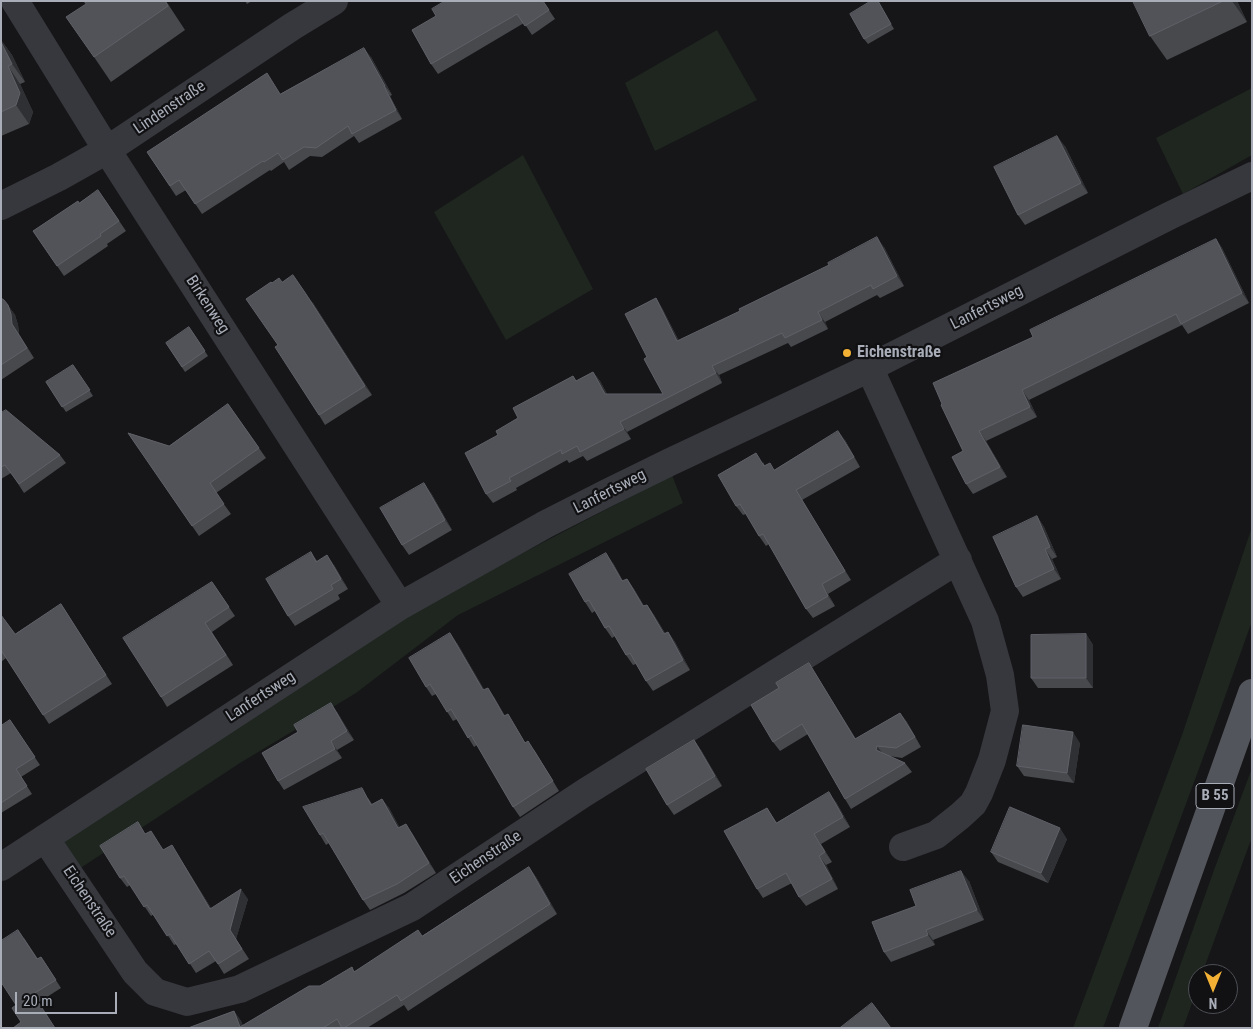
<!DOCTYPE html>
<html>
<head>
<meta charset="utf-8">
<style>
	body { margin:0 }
	#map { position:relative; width:1253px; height:1029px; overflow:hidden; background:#161618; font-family:"Roboto Condensed",sans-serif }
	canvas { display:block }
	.frame { position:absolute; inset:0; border:2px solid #a8adb8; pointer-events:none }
	.north { position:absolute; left:1188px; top:964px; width:50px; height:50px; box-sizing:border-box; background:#111113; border:1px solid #4d4f55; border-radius:50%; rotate:180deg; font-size:14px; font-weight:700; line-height:20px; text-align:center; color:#a8adb8 }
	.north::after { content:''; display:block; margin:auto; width:18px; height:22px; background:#f2b134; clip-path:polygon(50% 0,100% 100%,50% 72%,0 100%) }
	.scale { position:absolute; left:15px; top:992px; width:102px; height:22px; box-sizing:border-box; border:2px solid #a8adb8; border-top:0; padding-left:6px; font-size:15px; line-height:18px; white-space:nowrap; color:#a8adb8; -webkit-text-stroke:4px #111113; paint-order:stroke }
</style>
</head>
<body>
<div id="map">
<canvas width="1253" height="1029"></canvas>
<div class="frame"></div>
<div class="north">N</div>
<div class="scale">20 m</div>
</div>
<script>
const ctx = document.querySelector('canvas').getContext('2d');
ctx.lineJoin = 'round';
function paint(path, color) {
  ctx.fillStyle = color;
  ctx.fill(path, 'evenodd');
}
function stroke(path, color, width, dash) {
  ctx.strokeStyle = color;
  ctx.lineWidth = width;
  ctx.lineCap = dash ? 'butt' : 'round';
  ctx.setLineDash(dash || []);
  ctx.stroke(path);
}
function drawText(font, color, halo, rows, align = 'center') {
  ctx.font = font + ' "Roboto Condensed",sans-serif';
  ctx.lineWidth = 4.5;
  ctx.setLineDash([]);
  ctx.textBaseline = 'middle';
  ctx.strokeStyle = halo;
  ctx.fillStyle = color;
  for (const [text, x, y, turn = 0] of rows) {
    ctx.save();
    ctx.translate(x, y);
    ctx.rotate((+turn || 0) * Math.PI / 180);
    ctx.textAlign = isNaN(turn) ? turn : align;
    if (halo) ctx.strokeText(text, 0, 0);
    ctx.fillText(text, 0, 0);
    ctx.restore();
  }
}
paint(new Path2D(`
	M717,30L757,100L655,151L625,83Z
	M1252,88V155L1183,194L1156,138Z
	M523,155L593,289L506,340L434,212Z
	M672,475L683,503L458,615L356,693L240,763L79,869L60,839L412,611Z
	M1252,527V621L1207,747L1103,1028H1073L1182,735Z
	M1252,768V837L1202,974H1198V987L1183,1028H1158L1214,870Z`), '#1e261f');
stroke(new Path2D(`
	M15,1L107,150L400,606
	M1,206L59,177L107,150L293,26L334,1
	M869,367L985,621L1000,675L1005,711L992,760L979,793L973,804L960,816L936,835L903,847
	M45,838L135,972L155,992L187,1002L240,989L412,907L584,793L958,560
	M1,867L400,606L546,524L607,493L670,462L857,374L1169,216L1252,176`), '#37383d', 28);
stroke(new Path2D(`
	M1133,1028L1252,693`), '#53555c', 28);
paint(new Path2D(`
	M84,1H166L185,30L111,82L94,57L86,4Z
	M245,1H252L247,4Z
	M543,1L555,19L532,35L524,23L438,74L431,64L412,30Z
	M878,1L894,29L868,44L864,39Z
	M1133,1H1237L1247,22L1167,60L1150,36Z
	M1,40L12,55L25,82L20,84L33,112L29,124L1,136Z
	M371,57L392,95L390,96L402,119L359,143L354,136L322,157L310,156L289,170L284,162L271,171L270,170L202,214L186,190L176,196L147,152L281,94Z
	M1065,146L1088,193L1025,225L1018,215Z
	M105,200L126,231L107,244L108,246L64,276L33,231L79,203Z
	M1216,239L1222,248L1249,303L1188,334L1182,325L1029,400L1037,417L986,441L1007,477L973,494L966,484L963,451L1033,337Z
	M884,247L904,286L880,298L877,295L825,322L828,329L791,347L788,343L719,375L722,383L627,432L631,439L587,461L583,456L569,463L567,460L516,488L517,490L493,503L486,494L498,435L518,418L573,376L576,381L593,372L600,381L607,394H663L647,357L656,298L662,308L679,341Z
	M282,282L313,303L372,395L325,425L319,415L278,345L272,283Z
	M1,298L4,300L15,315L18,325L19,334L34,358L1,380Z
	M189,327L208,356L185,372L166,343Z
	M73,365L93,396L66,412L46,382Z
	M228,404L266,458L216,493L231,514L199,536L128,433L169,446Z
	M1,413L60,455L66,463L24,493L11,473L1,479Z
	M845,440L860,467L802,500L851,580L828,594L835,606L813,618L806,609L769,544L766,546L759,536L746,514L743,515L736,506L763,462L765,466L774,470Z
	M431,493L452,530L409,555L402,545Z
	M1037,516L1044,527L1057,557L1052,559L1061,579L1023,597L1016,587Z
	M311,552L317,561L334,565L348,589L338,595L340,599L295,626L288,616Z
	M613,563L623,581L627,579L634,589L644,606L647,605L654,615L665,633L668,632L675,642L690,670L653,691L646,681L636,664L633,665L626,655L615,636L612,638L605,628L595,611L592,613L585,602Z
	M212,582L235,616L212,632L233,665L167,707L161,697L171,609Z
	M61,604L112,684L49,724L6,658L1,662V615L15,634Z
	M1086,634L1093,645V688H1038L1031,678Z
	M457,643L484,690L494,697L505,716L514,724L525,743L535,751L559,791L520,817L513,807L477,745L474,747L457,719L453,721L436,694L432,696L426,687Z
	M815,673L856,739L900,713L907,722L921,747L902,758L889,756L905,763L912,772L851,809L845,799L808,734L780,751L773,742L779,688Z
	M337,712L354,740L337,750L342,758L284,790L278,781Z
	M10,720L40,765L21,777L32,794L1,813V726Z
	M694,740L701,750L722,786L674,815L667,805Z
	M1080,743L1074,783L1024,776L1017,766Z
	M368,798L372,804L382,799L389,808L399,827L412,833L436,873L404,893L370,910L363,900L329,843L326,845L320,835Z
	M836,802L850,827L821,844L832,862L826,865L838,889L806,906L799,897L792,883L763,898L757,889L767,808L777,823Z
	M146,834L164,850L178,855L211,908L248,899L236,939L249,959L224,974L216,961L196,973L177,944L174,945L154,914L151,916L130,885L127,887L120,878Z
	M1067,839L1048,883L998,862L991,852Z
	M529,867L536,877L557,914L408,1011L404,1005L367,1028H188L234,1011L241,1021L243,1026L320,986L355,971L422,936Z
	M969,881L984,920L933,940L935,945L891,962L884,952L916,906Z
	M24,938L38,959L41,957L61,988L39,1002L16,1005Z`), '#47494d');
paint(new Path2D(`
	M1232,1H1237L1247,22Z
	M1,40L12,55L25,82L12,64L1,42Z
	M364,48L371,57L392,95L385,86Z
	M8,66L20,84L33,112L29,124L16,105Z
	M384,86L390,96L402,119L396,110Z
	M1057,136L1065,146L1088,193L1081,183Z
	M877,237L884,247L904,286L897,276Z
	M1216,239L1222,248L1249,303L1242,293Z
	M306,294L313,303L372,395L365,386Z
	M656,298L662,308L684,351L677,341Z
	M8,305L15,315L18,325L19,334L34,358L12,324Z
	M818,312L825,322L828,329L822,320Z
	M712,366L719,375L722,383L716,373Z
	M593,372L600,381L612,404L605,394Z
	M1022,390L1029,400L1037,417L1030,407Z
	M620,422L627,432L631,439L624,429Z
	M838,431L845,440L860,467L854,457Z
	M979,431L986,441L1007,477L1000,467Z
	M424,483L431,493L452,530L445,520Z
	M796,490L802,500L851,580L845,571Z
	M1037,516L1044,527L1057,557L1050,547Z
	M1045,549L1052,559L1061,579L1054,569Z
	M606,553L613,563L629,592L622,581Z
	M327,555L334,565L348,589L341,579Z
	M627,579L634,589L650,616L643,606Z
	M822,584L828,594L835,606L828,596Z
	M61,604L67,613L112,684L106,675Z
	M647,605L654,615L671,644L664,634Z
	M668,632L675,642L690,670L683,660Z
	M450,633L457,643L490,699L483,690Z
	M1086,634L1093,645V688L1086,678Z
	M809,663L815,673L862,749L855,739Z
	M488,688L494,697L511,726L504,716Z
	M331,703L337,712L354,740L347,731Z
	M900,713L907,722L921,747L915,737Z
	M1073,732L1080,743L1074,783L1067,773Z
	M694,740L701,750L722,786L715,776Z
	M331,741L337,750L342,758L335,749Z
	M877,746L884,755L876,750Z
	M829,792L836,802L850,827L843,817Z
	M382,799L389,808L405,837L398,828Z
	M406,824L412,833L436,873L429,863Z
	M1060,828L1067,839L1048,883L1041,873Z
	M814,834L821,844L832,862L825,852Z
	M172,845L178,855L217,918L210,909Z
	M819,856L826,865L838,889L832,879Z
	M529,867L536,877L557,914L550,904Z
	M961,871L969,881L984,920L977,910Z
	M241,889L248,899L236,939L249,959L230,930Z
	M926,930L933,940L935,945L928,935Z
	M234,1011L241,1021L244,1028H240Z`), '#2f3033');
const building = new Path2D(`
	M84,1H165L168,6L94,57L66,17L86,4Z
	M445,1H543L549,10L525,26L517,14L431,64L412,30L436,16L432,9Z
	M871,1H878L891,24L864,39L850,14Z
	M1133,1H1223L1150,36Z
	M1,42L12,64L8,66L20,93L16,105L1,112Z
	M364,48L385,86H384L396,110L352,134L348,126L316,148L304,147L283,160L278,153L264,162L263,161L195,204L179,180L170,186L147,152L267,73L280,94Z
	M1057,136L1081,183L1018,215L994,167Z
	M98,190L119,221L100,234L101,236L57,266L33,231L78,201L79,203Z
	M877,237L897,276L873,289L871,285L818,312L822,320L785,338L782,333L712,366L716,373L620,422L624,429L580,452L577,446L562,454L561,450L509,478L511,481L486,494L465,453L498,435L496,431L518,418L513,408L573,376L576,381L593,372L605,394H663L644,359L647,357L625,314L656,298L677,341L740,311L739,309L829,265L828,263Z
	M1216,239L1242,293L1181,324L1176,314L1022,390L1030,407L979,431L1000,467L966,484L952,457L963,451L941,405L942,404L933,383L1033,337L1030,330Z
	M293,275L306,294L365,386L319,415L275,347L278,345L246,299L271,282L272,283L279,278L282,282Z
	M1,298L4,300L8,305L11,314L12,324L27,348L1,365Z
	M189,327L205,351L182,367L166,343Z
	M73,365L90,390L62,407L46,382Z
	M228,404L259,448L210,483L224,504L192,526L128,433L169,446Z
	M6,410L60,455L19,484L5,465L1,467V413Z
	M838,431L854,457L796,490L845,571L822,584L828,596L806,609L763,534L759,536L740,504L736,506L718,475L756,453L764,466L770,463L774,470Z
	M424,483L445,520L402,545L380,508Z
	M1037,516L1050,547L1045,549L1054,569L1016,587L993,537Z
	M311,552L316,562L327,555L341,579L331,585L333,589L288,616L266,579Z
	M606,553L622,581L627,579L643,606L647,605L664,634L668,632L683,660L646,681L630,653L626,655L609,626L605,628L589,600L585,602L569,574Z
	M212,582L229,607L205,623L226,655L161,697L123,638Z
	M61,604L106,675L43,715L1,650V615L15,634Z
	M450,633L483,690L488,688L504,716L508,714L525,743L528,741L553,781L513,807L471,735L468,738L451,709L447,712L430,684L426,687L409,658Z
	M1086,634V678H1031V635Z
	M809,663L855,739L900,713L915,737L896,748L877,746L876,750L905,763L845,799L802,724L773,742L751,705L779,688L776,683Z
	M331,703L347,731L331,741L335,749L278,781L262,753L298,732L294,725Z
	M10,720L35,757L16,769L27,786L1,803V726Z
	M1023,725L1073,732L1067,773L1017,766Z
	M694,740L715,776L667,805L646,769Z
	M362,788L371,805L382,799L398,828L406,824L429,863L397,884L363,900L323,833L320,835L303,807Z
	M829,792L843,817L814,834L825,852L819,856L832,879L799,897L786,873L757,889L724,831L767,808L776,823Z
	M1010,807L1060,828L1041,873L991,852Z
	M138,822L145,834L151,831L163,850L172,845L210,909L241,889L230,930L242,949L218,964L209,951L189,964L170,934L167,936L147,905L144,907L124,876L120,878L100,846Z
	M529,867L550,904L401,1001L397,995L344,1028H342L337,1019L323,1028H188L234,1011L240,1027L309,986H320L352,967L354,972L418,930L422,936Z
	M961,871L977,910L926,930L928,935L884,952L872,922L916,906L910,890Z
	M18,930L37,959L41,957L56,980L33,994L55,1028H13L21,1022L12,1008L16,1005L1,982V941Z
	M872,1003L891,1028H840Z`);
paint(building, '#525359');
stroke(building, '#5f6168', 1);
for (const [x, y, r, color] of [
	[847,353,5,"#f2b134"]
]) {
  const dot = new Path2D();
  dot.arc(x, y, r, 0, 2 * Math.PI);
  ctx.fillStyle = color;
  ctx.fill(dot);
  stroke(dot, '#111113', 2);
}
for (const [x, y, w] of [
	[1215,796,38]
]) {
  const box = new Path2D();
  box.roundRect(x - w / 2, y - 12.5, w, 25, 4);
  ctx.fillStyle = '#111113';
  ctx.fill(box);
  stroke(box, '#a8adb8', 1);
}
drawText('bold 15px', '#a8adb8', null, [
	["B 55",1215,796]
]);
drawText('16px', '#a8adb8', '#111113', [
	["Lindenstraße",170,108,-34],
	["Birkenweg",207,305,57],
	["Lanfertsweg",987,308,-27],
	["Lanfertsweg",610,492,-27],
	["Lanfertsweg",261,697,-33],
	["Eichenstraße",486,858,-34],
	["Eichenstraße",89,902,56]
]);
drawText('bold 16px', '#a8adb8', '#111113', [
	["Eichenstraße",857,353]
], 'left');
</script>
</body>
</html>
